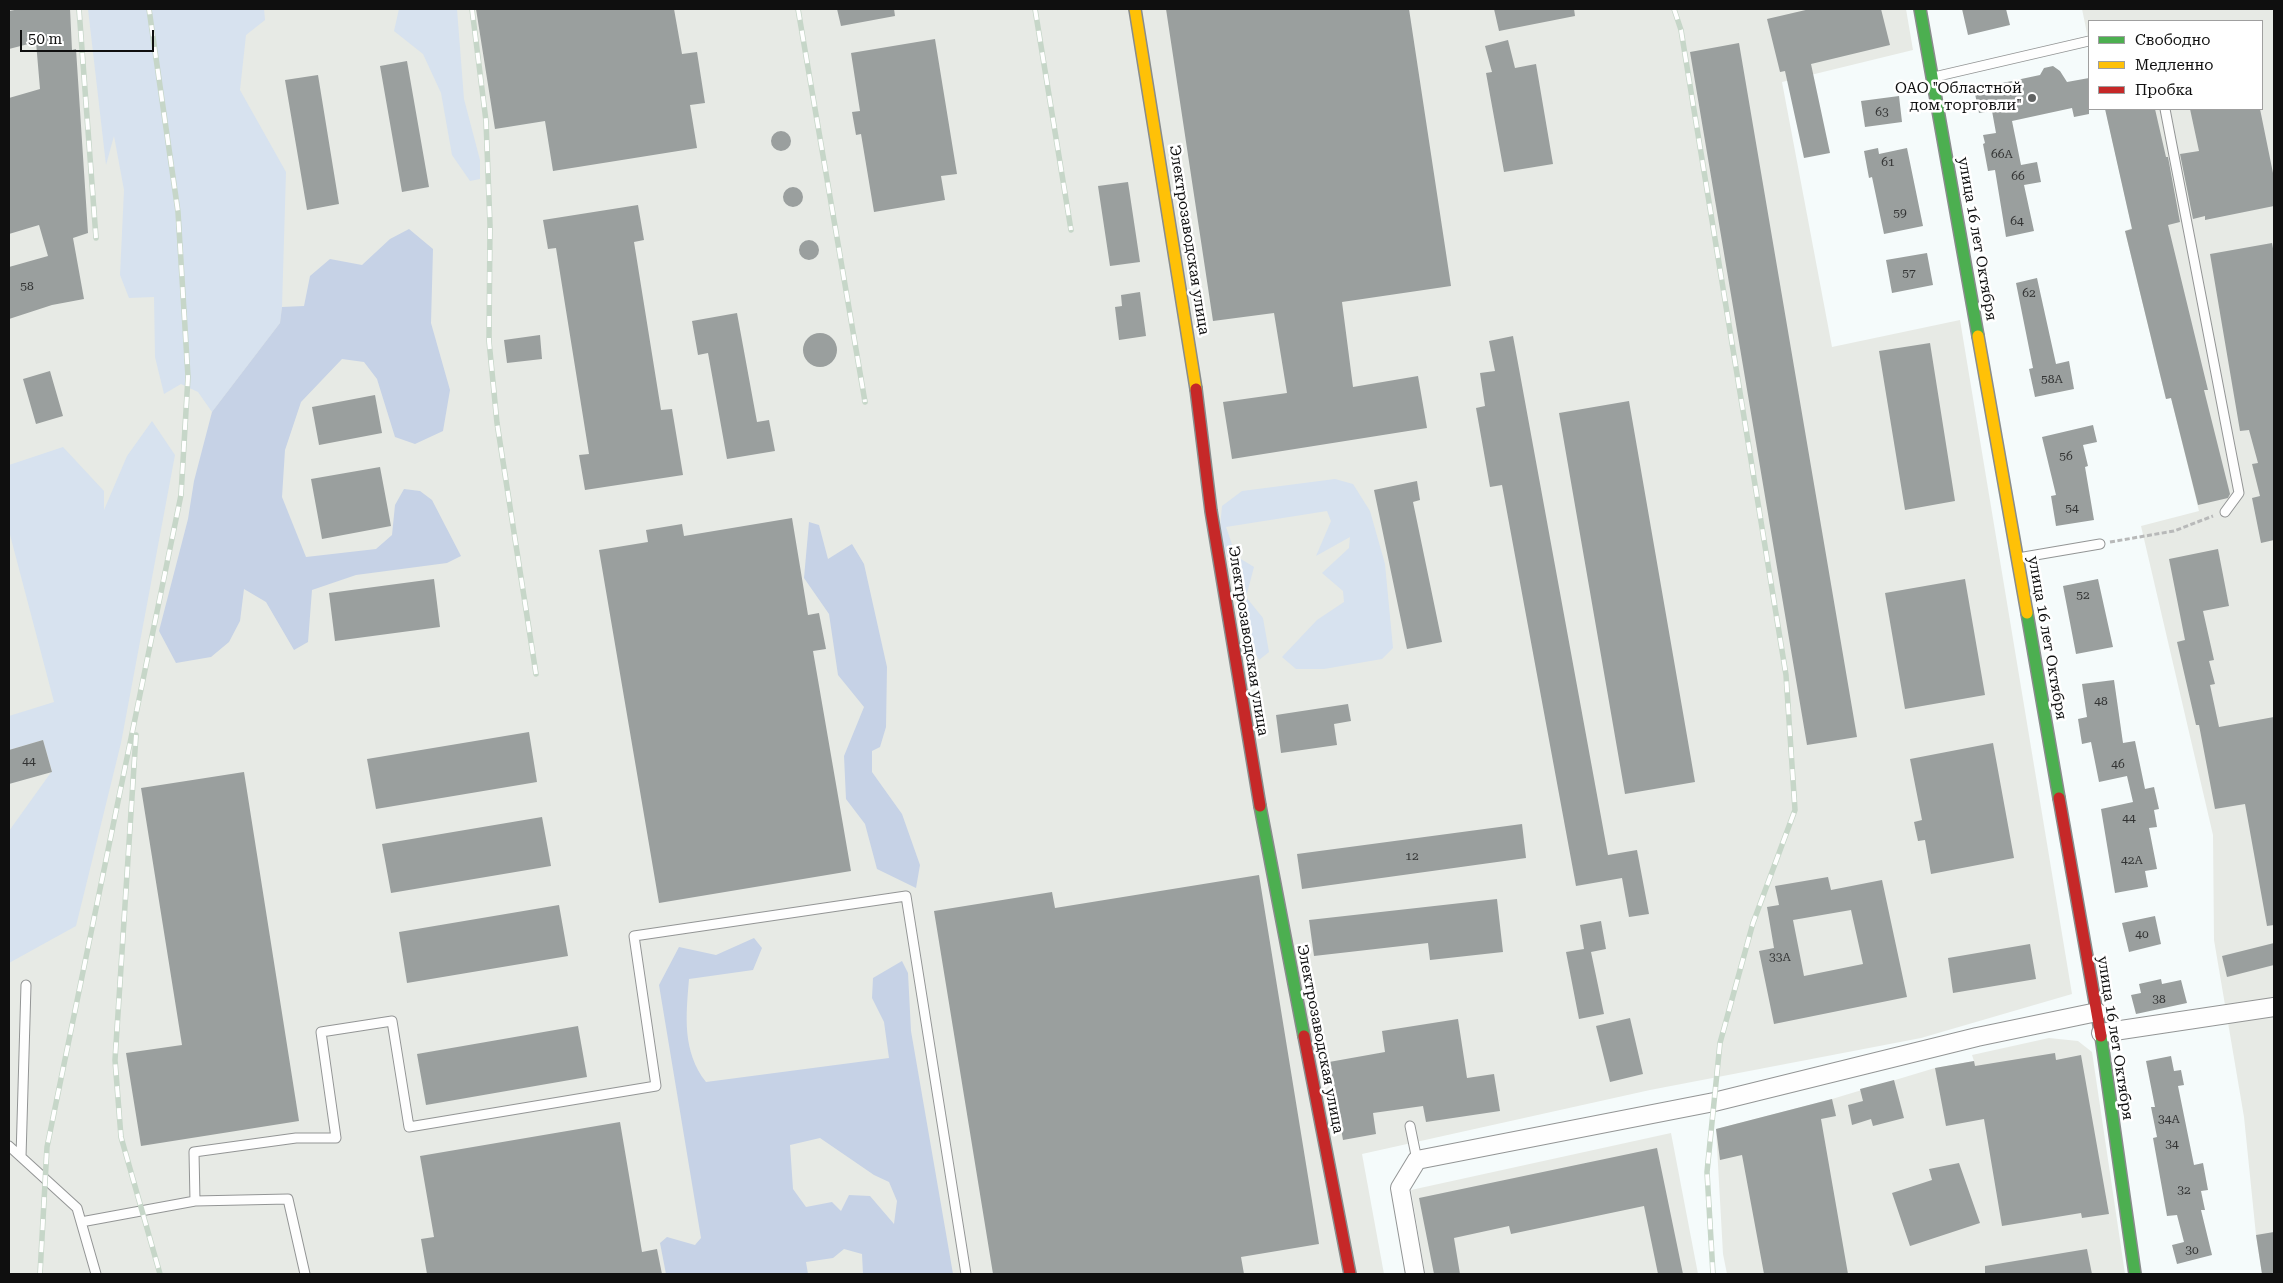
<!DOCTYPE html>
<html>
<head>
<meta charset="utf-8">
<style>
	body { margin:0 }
	#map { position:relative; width:2283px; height:1283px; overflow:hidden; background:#f5fbfb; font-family:"Roboto Serif",serif }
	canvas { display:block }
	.frame { position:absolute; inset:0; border:10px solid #0f0f0f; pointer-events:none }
	.legend { position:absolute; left:2088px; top:20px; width:175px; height:90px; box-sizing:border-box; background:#fff; border:1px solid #9f9f9f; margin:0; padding:6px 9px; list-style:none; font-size:15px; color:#0f0f0f }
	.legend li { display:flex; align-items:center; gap:10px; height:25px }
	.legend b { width:25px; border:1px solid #9f9f9f }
	.scale { position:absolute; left:20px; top:30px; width:134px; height:22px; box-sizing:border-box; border:2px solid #0f0f0f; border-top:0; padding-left:6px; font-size:15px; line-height:18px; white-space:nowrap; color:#0f0f0f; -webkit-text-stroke:4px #fff; paint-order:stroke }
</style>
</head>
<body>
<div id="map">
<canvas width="2283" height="1283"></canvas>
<div class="frame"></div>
<ul class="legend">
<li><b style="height:6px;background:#4caf50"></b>Свободно</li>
<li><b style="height:6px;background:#ffc107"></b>Медленно</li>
<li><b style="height:6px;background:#c62828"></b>Пробка</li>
</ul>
<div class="scale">50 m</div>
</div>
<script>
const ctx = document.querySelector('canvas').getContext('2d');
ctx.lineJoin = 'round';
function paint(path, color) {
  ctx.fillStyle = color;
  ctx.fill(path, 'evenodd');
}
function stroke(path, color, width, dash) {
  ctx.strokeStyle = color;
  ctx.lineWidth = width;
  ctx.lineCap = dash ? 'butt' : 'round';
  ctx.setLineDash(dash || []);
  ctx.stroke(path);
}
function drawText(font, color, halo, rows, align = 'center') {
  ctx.font = font + ' "Roboto Serif",serif';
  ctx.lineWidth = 5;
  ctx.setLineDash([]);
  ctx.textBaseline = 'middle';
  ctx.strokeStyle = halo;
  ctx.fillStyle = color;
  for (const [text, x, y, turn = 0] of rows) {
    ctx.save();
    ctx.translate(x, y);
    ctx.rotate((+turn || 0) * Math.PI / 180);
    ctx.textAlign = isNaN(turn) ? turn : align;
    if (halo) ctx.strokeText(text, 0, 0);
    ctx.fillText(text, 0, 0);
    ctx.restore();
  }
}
paint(new Path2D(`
	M9,9H1906L1913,50L1782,82L1832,347L1960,320L2072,994L1921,1038L1650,1090L1362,1154L1384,1274H9Z
	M2082,9H2274V1274H2262L2256,1235L2244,1117L2214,940L2213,835L2141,526L2199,511L2171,398L2166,399L2125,231L2132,228L2107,117L2148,109H2262V21H2089V43Z
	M2049,1038L2078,1041L2092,1052L2125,1274H1727L1723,1254L1716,1129L1832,1099L1935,1068L1974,1061L1972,1055Z
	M1671,1133L1698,1274H1425L1411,1190Z`), '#e7eae5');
paint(new Path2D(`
	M88,9H264L265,20L246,35L240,90L286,172L282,307L280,323L212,412L198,392L181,384L164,394L155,357L154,297L129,298L120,275L124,190L114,136L106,165Z
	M399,9H457L464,99L480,160V179L470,181L452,155L441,93L423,54L394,31Z
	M152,421L175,455L121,743L76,926L9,963V831L52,771L43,740L9,750V716L54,702L9,531V465L63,447L104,491V510L127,456Z
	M1335,479L1353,484L1370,511L1385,564L1393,648L1382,659L1324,669H1296L1282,657L1317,620L1344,602L1343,591L1322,573L1349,548L1350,537L1316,556L1331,521L1327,511L1226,527L1236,556L1254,567L1246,597L1263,618L1269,652L1259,660L1248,639L1236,576L1219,537L1222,506L1242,491Z`), '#d7e2ef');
paint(new Path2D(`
	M409,229L433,249L431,323L450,390L443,431L415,444L395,437L377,379L364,362L342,359L301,402L285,450L282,497L306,557L376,549L392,535L395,505L404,489L420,491L432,500L461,556L447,563L356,575L312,590L308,642L294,650L266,602L244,589L240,621L229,642L211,657L176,663L159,631L188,519L194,481L212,412L280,323L282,307L304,306L310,276L330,259L362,265L390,239Z
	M809,522L819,525L828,559L852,544L864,564L887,667L886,727L880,747L872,751V772L902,814L920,865L916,888L877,869L865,824L846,799L844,756L864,707L838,675L829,614L804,578Z
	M754,938L762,948L753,970L689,979C686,1016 682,1051 706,1082L889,1058L884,1022L872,998L873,978L902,961L908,973L911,1031L953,1274H863L862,1254L844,1249L833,1258L806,1262L808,1274H666L660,1243L667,1237L695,1245L701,1238L659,985L679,947L716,955ZM820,1138L874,1175L889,1182L897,1201L894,1224L870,1196L849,1195L841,1211L832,1202L806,1207L793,1189L790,1145Z`), '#c6d2e6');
paint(new Path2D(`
	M20,9H70L72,50L76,49L88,233L73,238L84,299L52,305L9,319V267L48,256L39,225L9,234V98L40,89L36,42L9,49V11Z
	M476,9H674L682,54L697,52L705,103L690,105L697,148L553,171L545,121L495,129Z
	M837,9H894L895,16L841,26Z
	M1166,9H1409L1451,286L1342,302L1353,387L1418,376L1427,428L1232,459L1223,402L1287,393L1274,313L1213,321Z
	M1494,9H1574L1575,16L1499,31Z
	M1810,9H1881L1890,45L1811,64L1830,153L1804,158L1785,71L1780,72L1767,19Z
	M1962,9H2006L2010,25L1968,35Z
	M935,39L957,174L941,176L945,200L874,212L861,134L856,135L852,112L860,111L851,53Z
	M1508,40L1515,68L1536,64L1553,164L1504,172L1486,73L1492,72L1485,46Z
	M1739,43L1857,737L1807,745L1690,52Z
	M407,61L429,187L402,192L380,66Z
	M2053,66L2060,71L2067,82L2089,78V114L2074,117L2072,108L2012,121L2021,165L2037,162L2041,182L2024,185L2034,231L2006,237L1995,170L1988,171L1983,144L1985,143L1983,135L1996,133L1992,111L1979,113L1974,89L2040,75L2044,68Z
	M318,75L339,204L307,210L285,80Z
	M1899,96L1902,122L1865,127L1861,101Z
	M2105,109H2155L2166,157H2168L2180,222L2168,225L2208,390H2204L2230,494L2228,498L2198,505L2171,398L2166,399L2125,231L2132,229Z
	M2190,109H2260L2274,178V206L2205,220V216L2193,219L2180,154L2199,151Z
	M771 141a10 10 0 1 1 20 0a10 10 0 1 1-20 0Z
	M1878,148L1879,154L1907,148L1923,226L1884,234L1872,177L1869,178L1864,151Z
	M1128,182L1140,262L1110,266L1098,186Z
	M783 197a10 10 0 1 1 20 0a10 10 0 1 1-20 0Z
	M638,205L644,240L634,242L661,410L672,409L683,475L585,490L579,455L589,454L556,248L548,249L543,220Z
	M799 250a10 10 0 1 1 20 0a10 10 0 1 1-20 0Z
	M2272,243L2274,254V540L2261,543L2252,498L2260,496L2252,464L2258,463L2249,430L2240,431L2210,254Z
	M1927,253L1933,285L1892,293L1886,260Z
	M2037,278L2056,364L2069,361L2074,389L2035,397L2029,369L2033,368L2016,283Z
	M1140,292L1146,336L1119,340L1115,307L1122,306L1121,295Z
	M737,313L757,422L769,420L775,451L727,459L708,353L698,355L692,321Z
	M803 350a17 17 0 1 1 34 0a17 17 0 1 1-34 0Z
	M540,335L542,359L507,363L504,340Z
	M1513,336L1608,855L1637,850L1649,914L1629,917L1622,878L1576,886L1502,485L1490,487L1476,408L1485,406L1480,373L1495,371L1489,341Z
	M1930,343L1955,501L1905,510L1879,351Z
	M50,371L63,416L36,424L23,379Z
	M375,395L382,433L319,445L312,407Z
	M1629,401L1695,782L1625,794L1559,413Z
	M2093,425L2097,442L2083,445L2088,466L2085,467L2094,520L2056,526L2051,496L2056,495L2042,437Z
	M380,467L391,526L322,539L311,479Z
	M1417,481L1420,500L1413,502L1442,642L1407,649L1374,490Z
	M792,518L808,615L819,613L826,649L813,651L851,871L659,903L599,550L648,542L646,530L682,524L684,536Z
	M2218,549L2229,606L2203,611L2214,660L2209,661L2215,684L2210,685L2219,727L2274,717V925L2267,926L2245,804L2215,809L2199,725H2196L2177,642L2185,640L2169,559Z
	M434,579L440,627L335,641L329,593Z
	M1965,579L1985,695L1905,709L1885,593Z
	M2098,579L2113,647L2076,654L2063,586Z
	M2114,680L2123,743L2135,741L2145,789L2154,787L2159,809L2154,810L2157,827L2149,828L2157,869L2145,871L2148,887L2115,893L2101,809L2133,802L2127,776L2099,782L2091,742L2082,744L2078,719L2087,717L2082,684Z
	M1348,704L1351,721L1334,724L1337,745L1281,753L1276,715Z
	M529,732L537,782L376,809L367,759Z
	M43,740L52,772L9,784V750Z
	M1993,743L2014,858L1931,874L1925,840L1918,841L1914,822L1922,820L1910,759Z
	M244,772L299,1121L141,1146L126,1053L182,1045L141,788Z
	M542,817L551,866L391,893L382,844Z
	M1522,824L1526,858L1302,889L1297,854Z
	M1259,875L1319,1244L1241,1257L1244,1274H993L934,911L1052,892L1055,908Z
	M1828,877L1831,890L1882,880L1907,997L1774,1024L1759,951L1774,948L1767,907L1779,905L1775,886ZM1851,910L1863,964L1804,976L1793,920Z
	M1497,899L1503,952L1430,960L1428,943L1314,956L1309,920Z
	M559,905L568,956L407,983L399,932Z
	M2155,916L2161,944L2129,952L2122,923Z
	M1601,921L1606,949L1591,952L1604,1014L1579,1019L1566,952L1584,949L1580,925Z
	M2274,943V965L2227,977L2222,956Z
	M2030,944L2036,979L1953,993L1948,958Z
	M2161,979L2162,984L2181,980L2187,1003L2136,1014L2131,995L2141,993L2139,984Z
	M1630,1018L1643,1074L1610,1082L1596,1026Z
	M1458,1019L1467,1078L1494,1074L1500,1111L1426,1122L1423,1106L1373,1113L1376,1134L1343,1140L1329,1062L1385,1052L1382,1031Z
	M578,1026L587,1077L426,1105L417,1054Z
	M2055,1053L2056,1060L2081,1055L2109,1214L2082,1218L2081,1213L2002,1226L1984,1119L1946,1126L1935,1068L1974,1061L1975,1066Z
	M2171,1056L2174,1071L2181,1070L2184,1085L2178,1086L2194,1165L2203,1163L2208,1190L2201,1191L2205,1210H2201L2212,1255L2177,1264L2172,1245L2184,1242L2177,1215L2167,1216L2153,1138L2157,1137L2151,1107H2155L2146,1061Z
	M1894,1080L1904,1118L1873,1126L1871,1119L1852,1125L1848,1105L1863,1101L1860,1089Z
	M1832,1099L1836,1116L1821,1119L1848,1274H1764L1742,1155L1720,1160L1716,1129Z
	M620,1122L642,1252L657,1249L662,1274H427L421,1239L434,1237L420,1156Z
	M1657,1148L1683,1274H1658L1644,1206L1511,1234L1509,1226L1454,1238L1460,1274H1434L1419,1198Z
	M1959,1163L1980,1223L1910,1246L1892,1193L1932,1180L1929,1169Z
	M2274,1232V1274H2262L2256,1235Z
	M2087,1249L2092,1274H1985V1266Z`), '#9a9f9e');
const lane = new Path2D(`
	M1934,77L2089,41
	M2165,109L2239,493L2225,512
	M2018,558L2100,544
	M1410,1126L1417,1160
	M9,1146L77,1208L96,1274
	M21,1157L26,985
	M195,1201L194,1152L296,1138H336L321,1032L392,1021L409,1127L656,1086L634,936L906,896L966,1274
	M81,1222L195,1201L288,1199L305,1274`);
const street = new Path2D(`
	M2101,1033L2274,1007
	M1415,1274L1400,1188L1417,1160L1714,1102L1977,1037L2097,1012`);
const fast = new Path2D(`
	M1920,9L1978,336
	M2027,613L2059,798
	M1260,806L1304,1036
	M2101,1036L2135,1274`);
const slow = new Path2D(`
	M1135,9L1196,389
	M1978,336L2027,613`);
const jam = new Path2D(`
	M1196,389L1211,511L1260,806
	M2059,798L2101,1036
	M1304,1036L1350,1274`);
stroke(lane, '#939595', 11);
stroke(street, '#939595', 20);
stroke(fast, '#898c8c', 14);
stroke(slow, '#898c8c', 14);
stroke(jam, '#898c8c', 14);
stroke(new Path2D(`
	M2110,542L2174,531L2213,516`), '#b8b9b9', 3, [5, 2.5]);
stroke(lane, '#fefefe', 9);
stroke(street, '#fefefe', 18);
stroke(fast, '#4caf50', 11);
stroke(slow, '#ffc107', 11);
stroke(jam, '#c62828', 11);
const rail = new Path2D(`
	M79,9L96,238
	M472,9L486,121L490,225L489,341L497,423L536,674
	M798,9L865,402
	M1035,9L1071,230
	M1674,9L1681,30L1786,675L1795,810L1753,923L1720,1043L1707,1172L1713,1274
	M136,735L115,1060L121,1137L160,1274
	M40,1274L47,1147L181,495L188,377L178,212L149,9`);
stroke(rail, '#c6d6c8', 5.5);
stroke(rail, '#fff', 4, [11]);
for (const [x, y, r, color] of [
	[2032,98,5,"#606262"]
]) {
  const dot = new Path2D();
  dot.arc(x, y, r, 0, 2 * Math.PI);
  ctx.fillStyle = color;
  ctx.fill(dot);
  stroke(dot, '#fff', 2);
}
drawText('12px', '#323333', null, [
	["63",1882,112],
	["66А",2002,154],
	["61",1888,162],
	["66",2018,176],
	["59",1900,213],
	["64",2017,221],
	["57",1909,273],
	["58",27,286],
	["62",2029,293],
	["58А",2052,379],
	["56",2066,456],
	["54",2072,508],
	["52",2083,595],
	["48",2101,701],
	["44",29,761],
	["46",2118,764],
	["44",2129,818],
	["12",1412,856],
	["42А",2132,860],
	["40",2142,934],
	["33А",1780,957],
	["38",2159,999],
	["34А",2169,1119],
	["34",2172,1144],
	["32",2184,1190],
	["30",2192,1250]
]);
drawText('15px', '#0f0f0f', '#fff', [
	["ОАО \"Областной",2022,89],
	["дом торговли\"",2022,106]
], 'right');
drawText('15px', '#0f0f0f', '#fff', [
	["улица 16 лет Октября",1977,239,80],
	["Электрозаводская улица",1189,240,81],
	["улица 16 лет Октября",2047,638,80],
	["Электрозаводская улица",1248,641,81],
	["улица 16 лет Октября",2115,1038,81],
	["Электрозаводская улица",1320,1039,79]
]);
</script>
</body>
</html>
